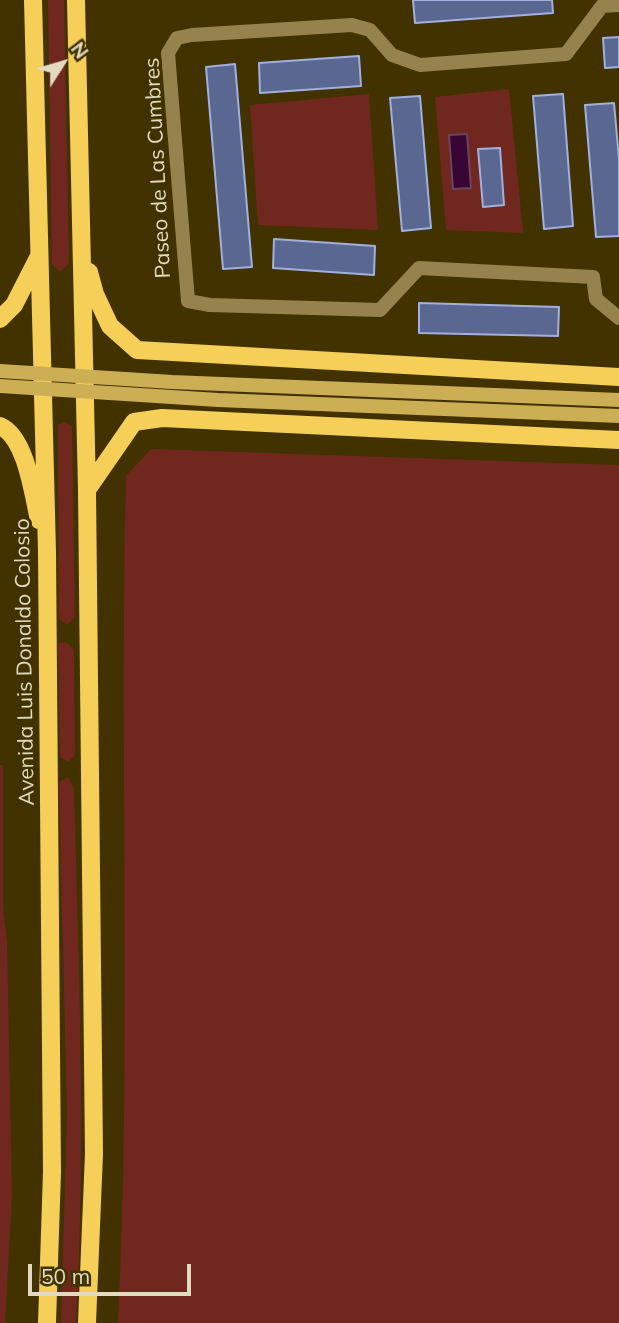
<!DOCTYPE html>
<html>
<head>
<meta charset="utf-8">
<style>
	body { margin:0 }
	#map { position:relative; width:619px; height:1323px; overflow:hidden; background:#413200; font-family:Mulish,sans-serif }
	canvas { display:block }
	.north { position:absolute; left:28px; top:28px; width:70px; height:70px; -webkit-text-stroke:5px #413200; paint-order:stroke; rotate:53deg; font-size:19px; font-weight:700; line-height:28px; text-align:center; color:#e2dac1 }
	.north::after { content:''; display:block; margin:auto; width:24px; height:32px; background:#e2dac1; clip-path:polygon(50% 0,100% 100%,50% 72%,0 100%) }
	.scale { position:absolute; left:28px; top:1264px; width:163px; height:32px; box-sizing:border-box; border:4px solid #e2dac1; border-top:0; padding-left:9px; font-size:21px; line-height:24px; white-space:nowrap; color:#e2dac1; -webkit-text-stroke:5px #413200; paint-order:stroke }
</style>
</head>
<body>
<div id="map">
<canvas width="619" height="1323"></canvas>
<div class="north">N</div>
<div class="scale">50 m</div>
</div>
<script>
const ctx = document.querySelector('canvas').getContext('2d');
ctx.lineJoin = 'round';
function paint(path, color) {
  ctx.fillStyle = color;
  ctx.fill(path, 'evenodd');
}
function stroke(path, color, width, dash) {
  ctx.strokeStyle = color;
  ctx.lineWidth = width;
  ctx.lineCap = dash ? 'butt' : 'round';
  ctx.setLineDash(dash || []);
  ctx.stroke(path);
}
function drawText(font, color, halo, rows, align = 'center') {
  ctx.font = font + ' Mulish,sans-serif';
  ctx.lineWidth = 6;
  ctx.setLineDash([]);
  ctx.textBaseline = 'middle';
  ctx.strokeStyle = halo;
  ctx.fillStyle = color;
  for (const [text, x, y, turn = 0] of rows) {
    ctx.save();
    ctx.translate(x, y);
    ctx.rotate((+turn || 0) * Math.PI / 180);
    ctx.textAlign = isNaN(turn) ? turn : align;
    if (halo) ctx.strokeText(text, 0, 0);
    ctx.fillText(text, 0, 0);
    ctx.restore();
  }
}
paint(new Path2D(`
	M48,0H64L69,264L60,272L52,264Z
	M509,89L523,233L446,230L435,97Z
	M369,94L378,230L258,225L250,105Z
	M64,422L72,426L75,617L67,625L59,619L58,425Z
	M151,449L619,465V1323H118C132,1041 119,758 126,476Z
	M66,642L74,650L75,755L68,762L60,757L58,643Z
	M0,765H3V908L7,942L12,1196L5,1323H0Z
	M68,777L74,789C79,967 86,1145 76,1323H61L67,1113L59,782Z`), '#70281e');
const water = new Path2D(`
	M467,134L471,188L453,189L449,135Z`);
paint(water, '#380535');
stroke(water, '#6b455f', 2);
const building = new Path2D(`
	M413,0H552L553,13L415,23Z
	M619,37V67L605,68L603,38Z
	M359,56L361,86L260,93L259,63Z
	M235,64L252,267L223,269L206,67Z
	M563,94L573,226L544,229L533,96Z
	M420,96L431,228L402,231L390,98Z
	M614,103L619,159V236L596,237L585,105Z
	M500,148L504,205L483,207L478,149Z
	M274,239L375,246L374,275L273,268Z
	M419,303L559,307L558,336L419,333Z`);
paint(building, '#5a6791');
stroke(building, '#a1b0de', 2);
stroke(new Path2D(`
	M619,5L602,6L566,54L420,65L392,55L370,30L352,25L192,35L177,38L168,53L188,301L210,305L380,310L419,268L593,277L596,299L619,318`), '#95824d', 14);
stroke(new Path2D(`
	M33,0L47,552L52,1172L47,1323
	M76,0L87,490L94,1154L87,1323
	M89,272L95,294L110,326L137,350L619,377
	M0,319L14,305L38,258
	M0,426C26,437 33,494 39,520
	M87,490L134,422L162,418L619,440`), '#f6cf59', 18);
stroke(new Path2D(`
	M0,371L172,382L619,400
	M0,386L218,400L619,416`), '#ccae55', 14);
drawText('21px', '#e2dac1', '#413200', [
	["Paseo de Las Cumbres",158,168,-93],
	["Avenida Luis Donaldo Colosio",25,662,-91]
]);
</script>
</body>
</html>
